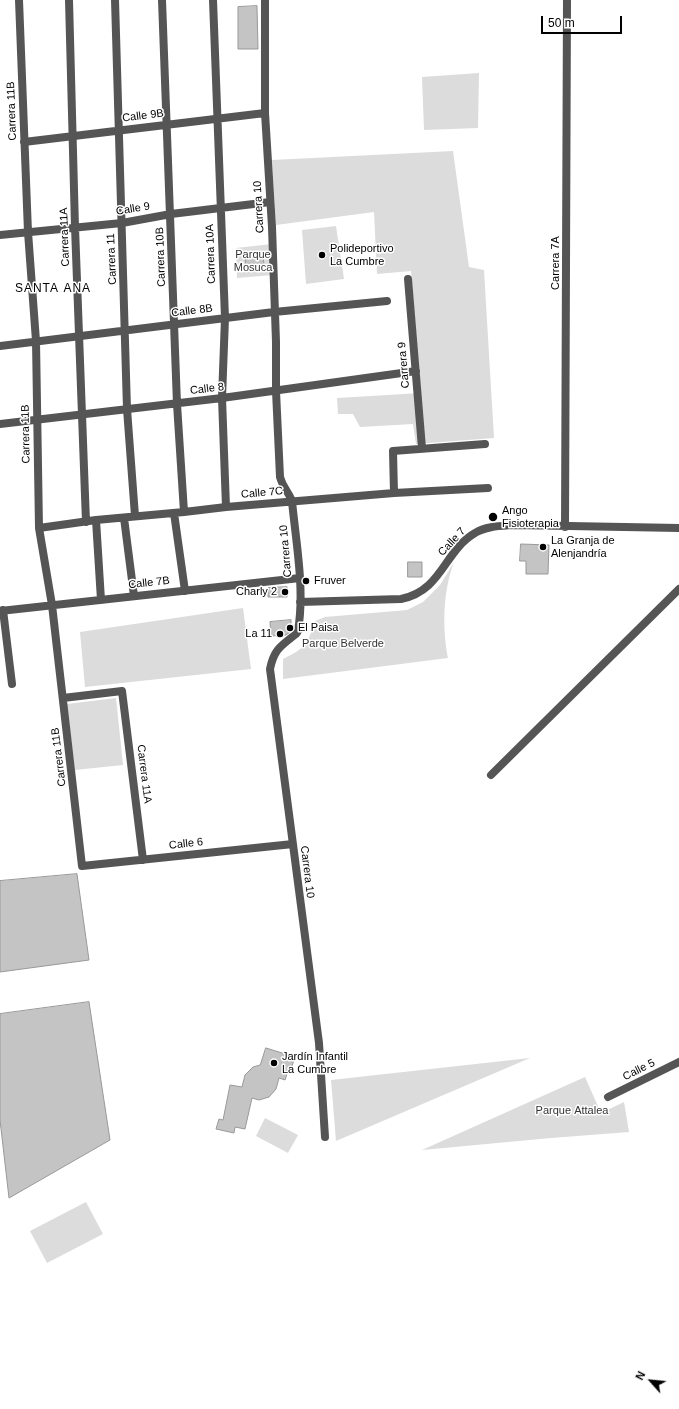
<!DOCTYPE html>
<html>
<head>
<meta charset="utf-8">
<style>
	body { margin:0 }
	#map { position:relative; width:679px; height:1409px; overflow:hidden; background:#fff; font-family:Helvetica,sans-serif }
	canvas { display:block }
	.north { position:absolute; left:631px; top:1361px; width:40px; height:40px; -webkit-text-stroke:3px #fff; paint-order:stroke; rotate:297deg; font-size:11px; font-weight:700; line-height:16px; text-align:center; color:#000 }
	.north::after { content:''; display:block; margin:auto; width:14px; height:18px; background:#000; clip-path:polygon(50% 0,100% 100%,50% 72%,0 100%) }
	.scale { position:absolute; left:541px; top:16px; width:81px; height:18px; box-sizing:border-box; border:2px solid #000; border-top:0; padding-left:5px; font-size:12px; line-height:14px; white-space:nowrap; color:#000; -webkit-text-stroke:3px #fff; paint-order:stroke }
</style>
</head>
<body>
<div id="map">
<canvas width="679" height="1409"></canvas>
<div class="north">N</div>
<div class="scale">50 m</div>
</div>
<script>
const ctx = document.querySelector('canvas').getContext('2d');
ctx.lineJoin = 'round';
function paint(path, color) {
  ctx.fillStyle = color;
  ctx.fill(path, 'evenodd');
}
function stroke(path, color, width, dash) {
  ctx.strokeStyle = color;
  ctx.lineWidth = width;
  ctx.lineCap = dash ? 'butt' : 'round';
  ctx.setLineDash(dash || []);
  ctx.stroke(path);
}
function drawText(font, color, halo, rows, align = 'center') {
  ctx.font = font + ' Helvetica,sans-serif';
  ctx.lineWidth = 3;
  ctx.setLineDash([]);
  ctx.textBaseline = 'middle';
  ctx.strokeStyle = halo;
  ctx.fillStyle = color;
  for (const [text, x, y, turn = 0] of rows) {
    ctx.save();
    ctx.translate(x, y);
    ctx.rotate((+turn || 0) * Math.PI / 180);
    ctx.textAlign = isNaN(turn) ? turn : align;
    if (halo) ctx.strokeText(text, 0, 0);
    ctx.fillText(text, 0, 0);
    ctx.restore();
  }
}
paint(new Path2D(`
	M479,73L478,128L424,130L422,77Z
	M453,151L469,267L484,270L494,438L416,444L413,424L360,427L353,414H338L337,398L421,393L411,271L377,274L374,212L276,225L272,160Z
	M336,226L344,279L306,284L302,230Z
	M272,244L273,275L237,278L236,248Z
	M454,562C443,591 442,627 448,658L283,679V659C305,648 307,646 315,621L325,617L407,610L423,602L440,585Z
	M243,608L251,669L85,687L80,632Z
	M116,698L123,765L75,770L67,704Z
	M530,1058L336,1141L331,1080Z
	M585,1077L601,1113L624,1102L629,1132L551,1138L422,1150Z
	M265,1118L298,1135L288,1153L256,1136Z
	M86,1202L103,1234L47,1263L30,1231Z`), '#dcdcdc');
const building = new Path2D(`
	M257,6L258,49H238V7Z
	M263,254L264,266L246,268L245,256Z
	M521,544L549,545L548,574H526V561H520Z
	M408,562H422V577H408Z
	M287,587V597H268V588Z
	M291,620V630L290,632L286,635L271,636L270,622Z
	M77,874L89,960L0,972V881Z
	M89,1002L110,1140L9,1198L0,1120V1014Z
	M266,1048L295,1057L290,1072L288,1071L285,1080L279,1078L276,1089L269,1097L259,1100L252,1098L245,1129L235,1127L234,1133L216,1129L219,1119L223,1120L230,1085L242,1087L245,1075L253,1067L260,1065Z`);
paint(building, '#c4c4c4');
stroke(building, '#999', 1);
stroke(new Path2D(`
	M19,0L28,232L36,341L39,528L52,605L82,866L293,844
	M69,0L75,227L86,522
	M115,0L127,409L135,516
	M162,0L177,404L184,512
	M213,0L225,318L222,398L226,507
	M265,0V113L272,227L276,342V391L280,477C283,488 288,491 292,501C296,543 305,589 298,631L296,634C281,646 274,649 270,669L319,1043L325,1137
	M24,142L265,113
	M0,235L122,223L171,214L270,202
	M408,279L422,448
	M0,346L274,312L387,301
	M0,424L222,398L416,371
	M394,493L393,451L485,444
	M174,513L185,591
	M124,518L134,596
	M96,520L101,600
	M565,527L567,0
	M39,528L96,520L184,512L226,507L394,493L488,488
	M300,602L401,599C442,591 444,551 475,533C486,526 501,526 514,525L679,528
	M3,610L12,684
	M0,611L300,578
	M63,698L122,691L143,860
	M491,775L679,589
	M608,1097L679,1062`), '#555', 8);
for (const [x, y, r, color] of [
	[322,255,4,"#000"],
	[493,517,5,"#000"],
	[543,547,4,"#000"],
	[306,581,4,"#000"],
	[285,592,4,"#000"],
	[290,628,4,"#000"],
	[280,634,4,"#000"],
	[274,1063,4,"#000"]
]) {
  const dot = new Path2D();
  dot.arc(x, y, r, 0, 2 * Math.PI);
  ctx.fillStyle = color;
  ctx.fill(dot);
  stroke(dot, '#fff', 1.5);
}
drawText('11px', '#000', '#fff', [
	["Carrera 11B",12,111,-92],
	["Calle 9B",143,116,-7],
	["Carrera 10",259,207,-93],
	["Calle 9",133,209,-9],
	["Carrera 11A",65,237,-92],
	["Carrera 10A",211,254,-92],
	["Carrera 10B",161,257,-92],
	["Carrera 11",112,259,-92],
	["Carrera 7A",556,263,-90],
	["Calle 8B",192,311,-7],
	["Carrera 9",404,365,-95],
	["Calle 8",207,389,-7],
	["Carrera 11B",26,434,-91],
	["Calle 7C",262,493,-5],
	["Calle 7",452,542,-47],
	["Carrera 10",286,551,-95],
	["Calle 7B",149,583,-6],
	["Carrera 11B",59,757,-97],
	["Carrera 11A",144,774,83],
	["Calle 6",186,844,-6],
	["Carrera 10",307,872,83],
	["Calle 5",639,1070,-27]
]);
drawText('11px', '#000', '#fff', [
	["Polideportivo",330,249],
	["La Cumbre",330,262],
	["Ango",502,511],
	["Fisioterapia",502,524],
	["La Granja de",551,541],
	["Alenjandría",551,554],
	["Fruver",314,581],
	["Charly 2",277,592,"right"],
	["El Paisa",298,628],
	["La 11",272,634,"right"],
	["Jardín Infantil",282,1057],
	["La Cumbre",282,1070]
], 'left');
drawText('11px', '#333', '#fff', [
	["Parque",253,255],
	["Mosuca",253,268],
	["Parque Belverde",343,644],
	["Parque Attalea",572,1111]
]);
ctx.letterSpacing = '1px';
drawText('12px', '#000', '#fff', [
	["SANTA ANA",53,289]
]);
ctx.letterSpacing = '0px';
</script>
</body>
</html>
